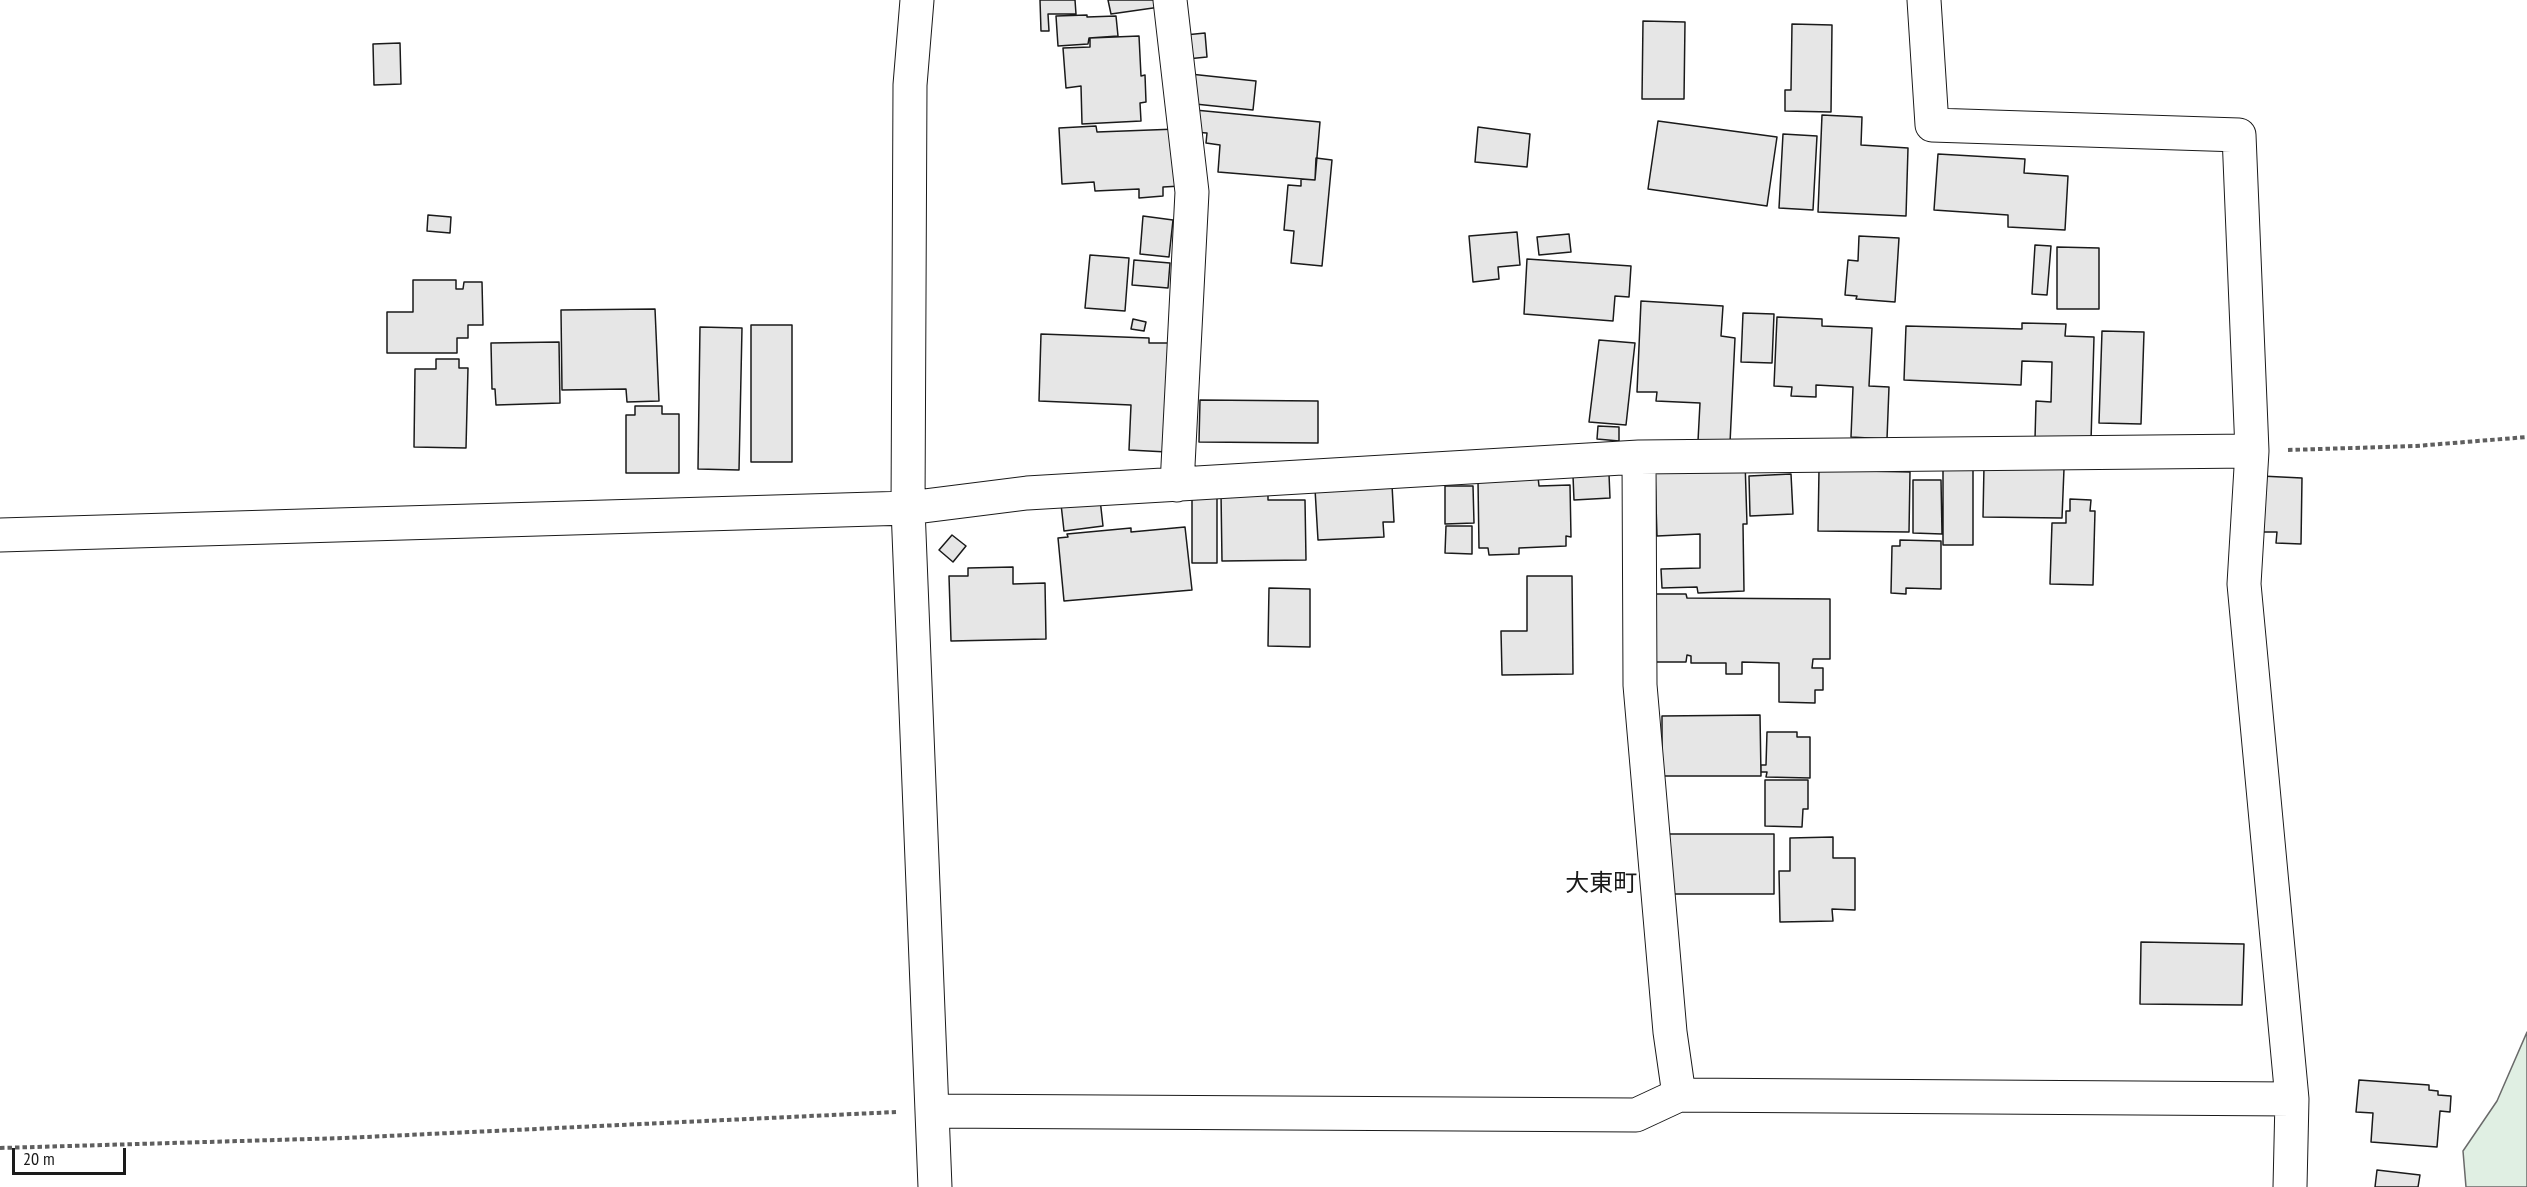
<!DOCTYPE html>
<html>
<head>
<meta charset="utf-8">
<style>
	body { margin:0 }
	#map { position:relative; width:2527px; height:1187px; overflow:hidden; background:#fff; font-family:"PT Sans Narrow",sans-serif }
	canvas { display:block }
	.scale { position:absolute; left:12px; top:1148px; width:114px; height:27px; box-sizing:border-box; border:3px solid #1a1a1a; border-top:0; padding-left:8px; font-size:18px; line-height:21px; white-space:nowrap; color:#1a1a1a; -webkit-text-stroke:4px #fff; paint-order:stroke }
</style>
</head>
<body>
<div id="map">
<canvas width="2527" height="1187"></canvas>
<div class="scale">20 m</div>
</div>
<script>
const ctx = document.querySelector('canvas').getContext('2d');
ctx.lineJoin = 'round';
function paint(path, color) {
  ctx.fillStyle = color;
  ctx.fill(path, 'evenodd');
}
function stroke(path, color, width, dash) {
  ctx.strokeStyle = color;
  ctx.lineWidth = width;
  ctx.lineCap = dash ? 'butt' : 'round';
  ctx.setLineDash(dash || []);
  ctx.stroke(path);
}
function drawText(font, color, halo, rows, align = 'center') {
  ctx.font = font + ' "PT Sans Narrow","Noto Sans JP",sans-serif';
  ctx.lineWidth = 4.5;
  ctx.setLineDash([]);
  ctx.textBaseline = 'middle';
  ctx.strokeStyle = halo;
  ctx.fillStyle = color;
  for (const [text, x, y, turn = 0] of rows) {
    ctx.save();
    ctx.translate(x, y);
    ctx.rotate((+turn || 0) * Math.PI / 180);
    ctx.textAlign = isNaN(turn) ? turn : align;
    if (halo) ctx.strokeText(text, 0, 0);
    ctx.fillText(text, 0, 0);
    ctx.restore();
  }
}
const green = new Path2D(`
	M2527,1032V1187H2466L2463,1151L2497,1101Z`);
paint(green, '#e0efe3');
stroke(green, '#6a6a6a', 1.5);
const building = new Path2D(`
	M1040,0H1075L1076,14H1048L1049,31H1041Z
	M1108,0H1159L1160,7L1111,14Z
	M1087,15V17L1116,16L1118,36L1089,38L1088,44L1058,46L1056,16Z
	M1643,21L1685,22L1684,99H1642Z
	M1792,24L1832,25L1831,112L1785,111V90H1791Z
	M1205,33L1207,57L1187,59L1185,35Z
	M1139,36L1141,76L1145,75L1146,102L1140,103L1141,121L1082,124L1081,86L1066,88L1063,48L1090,47V38Z
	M400,43L401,84L374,85L373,44Z
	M1190,74L1256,81L1253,110L1195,104Z
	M1195,110L1320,122L1315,180L1218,172L1220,145L1206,143L1207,133L1193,132Z
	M1822,115L1862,117L1861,145L1908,148L1906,216L1818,212Z
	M1658,121L1777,137L1767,206L1648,189Z
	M1096,126L1097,132L1177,129L1181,186L1163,187V196L1139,198V189L1095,191L1094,182L1062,184L1059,128Z
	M1478,127L1530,134L1527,167L1475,162Z
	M1783,134L1817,136L1813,210L1779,208Z
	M1938,154L2025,159L2024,173L2068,176L2065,230L2008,227V215L1934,210Z
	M1316,158L1332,160L1322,266L1291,263L1294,231L1284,230L1288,185L1301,186V179L1315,180Z
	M428,215L451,217L450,233L427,231Z
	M1143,216L1173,220L1169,257L1140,254Z
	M1517,232L1520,265L1498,267L1499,279L1473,282L1469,236Z
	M1569,234L1571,252L1539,255L1537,237Z
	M1859,236L1899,238L1895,302L1856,299L1857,296L1845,295L1848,260L1858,261Z
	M2035,245L2051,246L2047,295L2032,294Z
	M2057,247L2099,248V309H2057Z
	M1090,255L1129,258L1125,311L1085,308Z
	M1527,259L1631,266L1629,297L1615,296L1613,321L1524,314Z
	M1134,260L1170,263L1168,288L1132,285Z
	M413,280H456V289H463L464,282H482L483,325H468V338H457V353H387V312H413Z
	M1641,301L1723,306L1721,336L1735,338L1730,443L1698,441L1700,403L1656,401L1657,392H1637Z
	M655,309L659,401L627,402L626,389L562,390L561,310Z
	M1743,313L1774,314L1772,363L1741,362Z
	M1777,317L1822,319V326L1872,328L1869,386L1889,387L1887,439L1851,437L1853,387L1816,385V397L1791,396L1792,387L1774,386Z
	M1133,319L1146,322L1144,331L1131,329Z
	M2022,323L2066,324L2065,336L2094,337L2091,441L2035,439L2036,401L2051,402L2052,362L2022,361L2021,385L1904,380L1906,326L2022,329Z
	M751,325H792V462H751Z
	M700,327L742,328L739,470L698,469Z
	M2102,331L2144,332L2141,424L2099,423Z
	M1041,334L1149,338V343H1176L1167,452L1129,450L1131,405L1039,401Z
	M1599,340L1635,343L1626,425L1589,422Z
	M559,342L560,403L496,405L495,389H492L491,343Z
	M436,359H459V368H468L466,448L414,447L415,369H436Z
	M1200,400L1318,401V443L1199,442Z
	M635,406H662V414H679V473H626V415H635Z
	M1598,426L1619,427V441L1597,439Z
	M1745,461L1747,524H1743L1744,591L1698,593L1697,587L1662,588L1661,569L1700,568V534L1657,536L1655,473Z
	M1973,464V545H1943V465Z
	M1984,466L2017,469H2064L2062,518L1983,517Z
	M1819,470L1910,472L1909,532L1818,531Z
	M1609,474L1610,498L1574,500L1573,476Z
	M1791,474L1793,514L1750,516L1749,476Z
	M2261,476L2302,478L2301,544L2276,543L2277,532H2260Z
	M1538,477L1539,486L1570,485L1571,537L1566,536V546L1519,548V554L1489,555L1488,548H1479L1478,481Z
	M1913,480H1941L1942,534L1913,533Z
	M1392,485L1394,522H1383L1384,537L1318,540L1315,489Z
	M1445,486H1473L1474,523L1445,524Z
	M1221,493H1268V500H1305L1306,560L1222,561Z
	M1192,494H1217V563H1192Z
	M1100,499L1103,526L1064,531L1061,504Z
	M2070,499L2091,500L2090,511H2095L2093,585L2050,584L2052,523H2066V511H2070Z
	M1446,526H1472V554L1445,553Z
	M1185,527L1192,590L1064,601L1058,538L1068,537L1067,534L1131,528V532Z
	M952,535L966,546L953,562L939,550Z
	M1900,540L1941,541V589L1906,588V594L1891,593L1892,546H1900Z
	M1013,567V584L1045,583L1046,639L951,641L949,576H968V568Z
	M1527,576H1572L1573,674L1502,675L1501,631H1527Z
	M1269,588L1310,589V647L1268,646Z
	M1655,594H1686L1687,598L1830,599V659H1813L1812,668H1823V690H1815V703L1779,702V663L1742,662V674H1726V663H1691V656L1687,655L1686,662H1655Z
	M1760,715L1761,776H1662V716Z
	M1767,732H1797V737H1810V778L1766,777L1767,772H1761V765H1766Z
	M1765,780H1808V809H1803L1802,827L1765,826Z
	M1659,834H1774V894H1669Z
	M1833,837V858H1855V910L1832,909L1833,921L1780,922L1779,871H1790V838Z
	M2141,942L2244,944L2242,1005L2140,1004Z
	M2359,1080L2429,1085V1090L2438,1091V1095L2451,1096L2450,1112L2440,1111L2437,1147L2371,1142L2373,1113L2356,1112Z
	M2377,1170L2420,1175L2418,1187H2375Z`);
paint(building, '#e6e6e6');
stroke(building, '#1a1a1a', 1.5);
const minor = new Path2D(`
	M917,0L910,85L908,508L935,1187
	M1170,0L1192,192L1177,485
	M1924,0L1932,125L2239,135L2252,451L2244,584L2292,1099
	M1639,457L1640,685L1670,1032L1679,1095
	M0,535L908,508L1027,493L1639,457L2252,451
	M932,1111L1636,1115L1679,1095L2292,1099L2290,1187`);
stroke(minor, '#1a1a1a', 35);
stroke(new Path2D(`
	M2288,450L2416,446L2527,437
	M0,1148L344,1138L896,1112`), '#5f5f5f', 4, [4.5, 3]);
stroke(minor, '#fff', 33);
drawText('24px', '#1a1a1a', '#fff', [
	["大東町",1601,884]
]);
</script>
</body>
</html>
